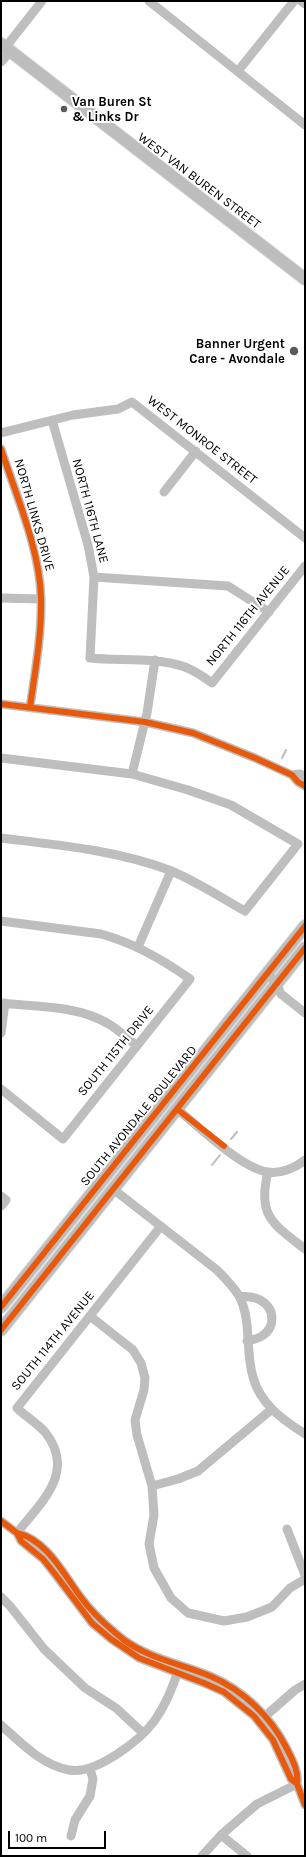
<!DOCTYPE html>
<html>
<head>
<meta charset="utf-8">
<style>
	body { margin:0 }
	#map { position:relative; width:306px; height:1857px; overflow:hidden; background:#fff; font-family:Karla,sans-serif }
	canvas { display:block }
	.frame { position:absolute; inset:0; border:2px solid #000; pointer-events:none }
	.scale { position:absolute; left:8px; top:1831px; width:98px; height:18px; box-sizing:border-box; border:2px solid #000; border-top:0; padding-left:5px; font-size:12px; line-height:14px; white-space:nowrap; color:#000; -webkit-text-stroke:3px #fff; paint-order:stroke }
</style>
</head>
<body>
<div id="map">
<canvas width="306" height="1857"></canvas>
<div class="frame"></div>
<div class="scale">100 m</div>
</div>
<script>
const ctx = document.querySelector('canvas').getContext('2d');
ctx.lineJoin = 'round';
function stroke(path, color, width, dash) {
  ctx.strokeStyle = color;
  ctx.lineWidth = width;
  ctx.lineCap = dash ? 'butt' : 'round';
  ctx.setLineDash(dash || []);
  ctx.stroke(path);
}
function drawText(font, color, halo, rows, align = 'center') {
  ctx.font = font + ' Karla,sans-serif';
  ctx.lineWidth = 4;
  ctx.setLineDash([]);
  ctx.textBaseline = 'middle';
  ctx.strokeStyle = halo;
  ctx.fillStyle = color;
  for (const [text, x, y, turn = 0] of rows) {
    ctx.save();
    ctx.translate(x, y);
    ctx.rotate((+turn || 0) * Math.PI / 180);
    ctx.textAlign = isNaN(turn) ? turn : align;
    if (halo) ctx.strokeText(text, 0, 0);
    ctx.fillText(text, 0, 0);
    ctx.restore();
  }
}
stroke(new Path2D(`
	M282,758L286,750
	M305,1001V1000
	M231,1139L237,1132
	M212,1165L220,1155`), '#bcbcbc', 2);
const major = new Path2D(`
	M1,44L305,279
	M1,1307L305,926
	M1,1330L305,948`);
stroke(major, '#dbdbdb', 14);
stroke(new Path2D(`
	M149,1L305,125
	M301,1L305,4
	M5,48L42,1
	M1,62L10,52
	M238,71L294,1
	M52,420L88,545L94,577L90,658C119,661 159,657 185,667C195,671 204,677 212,683L305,566
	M1,433L73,415L118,409L132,402L305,538
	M1,449C16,495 40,550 41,598C42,634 35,672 30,707
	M164,492L196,451
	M94,577L228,586L269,612
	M1,598L41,599
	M1,704L145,722L193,733L255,758L292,775L298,782L305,786
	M1,758L132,774L188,790L231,805L298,844L245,911C220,897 196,881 169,870C115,850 58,845 1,838
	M132,774L147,713L155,660
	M292,775L300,774L305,777
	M1,921L101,934C134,943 162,959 190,979L63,1139L1,1089
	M138,947L171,871
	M267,973L276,983L281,994L305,1013
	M1,1003C35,1007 76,1005 107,1023C118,1029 127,1038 137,1046
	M1,1033L5,1003
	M177,1109C198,1126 242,1169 268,1172C281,1174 295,1168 305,1160
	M268,1172C257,1216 273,1224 305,1249
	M113,1189L217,1270C225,1278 233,1286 239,1296C252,1320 245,1351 253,1377C260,1404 283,1420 305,1434
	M1,1196L6,1200L1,1206
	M239,1296C245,1297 254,1296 260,1300C275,1308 276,1327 262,1336C258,1339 252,1340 247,1341
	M90,1316L133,1350L141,1363L145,1378L144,1390L135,1420L137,1435L152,1486L154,1515L149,1544L154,1568L171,1598L188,1613L224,1621L247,1617L272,1607L290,1588L305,1579
	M152,1486L178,1479L198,1471L272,1409
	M1,1521L17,1533L21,1541L43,1559L55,1574L92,1623L111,1639L139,1658L204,1683L224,1692L254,1716L273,1740L291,1779L297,1784L305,1805
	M287,1529L305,1575
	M17,1533C49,1541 64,1576 83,1600C95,1616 109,1628 124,1640C150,1659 182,1664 210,1676C243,1690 270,1716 286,1747C292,1759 299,1771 297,1784
	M17,1533C41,1502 77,1472 45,1432C37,1423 25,1416 17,1408L161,1226
	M1,1597L10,1606L44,1649L85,1688L116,1708L143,1733
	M262,1719L295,1690L305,1684
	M1,1725C21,1743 42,1765 69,1770C95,1775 140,1741 155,1720C166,1704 174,1685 179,1667
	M221,1835L247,1856
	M71,1836L75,1820L90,1796L93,1779L90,1769
	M202,1856L221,1835L257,1804L297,1784`), '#bebebe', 9);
stroke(major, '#bdbdbd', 12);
stroke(new Path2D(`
	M1,449C16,495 40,550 41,598C42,634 35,672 30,707
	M1,704L145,722L193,733L255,758L292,775L298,782L305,786
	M177,1109L224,1146
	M1,1307L305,926
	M1,1330L305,948
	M1,1521L17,1533L21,1541L43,1559L55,1574L92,1623L111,1639L139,1658L204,1683L224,1692L254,1716L273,1740L291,1779L297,1784L305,1805
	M17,1533C49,1541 64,1576 83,1600C95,1616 109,1628 124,1640C150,1659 182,1664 210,1676C243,1690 270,1716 286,1747C292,1759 299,1771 297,1784`), '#e8590c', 6);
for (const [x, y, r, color] of [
	[64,109,4,"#595959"],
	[294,351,5,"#595959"]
]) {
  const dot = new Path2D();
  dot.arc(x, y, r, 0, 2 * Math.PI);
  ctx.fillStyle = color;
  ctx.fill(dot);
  stroke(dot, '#fff', 1.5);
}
drawText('bold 13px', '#000', '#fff', [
	["Van Buren St",72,102],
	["& Links Dr",72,117],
	["Banner Urgent",285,344,"right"],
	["Care - Avondale",285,359,"right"]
], 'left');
drawText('13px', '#000', '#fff', [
	["WEST VAN BUREN STREET",199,181,37],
	["WEST MONROE STREET",202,440,38],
	["NORTH 116TH LANE",90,511,75],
	["NORTH LINKS DRIVE",34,515,74],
	["NORTH 116TH AVENUE",248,616,-51],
	["SOUTH 115TH DRIVE",116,1051,-51],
	["SOUTH AVONDALE BOULEVARD",139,1116,-51],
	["SOUTH 114TH AVENUE",53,1341,-51]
]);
</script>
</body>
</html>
